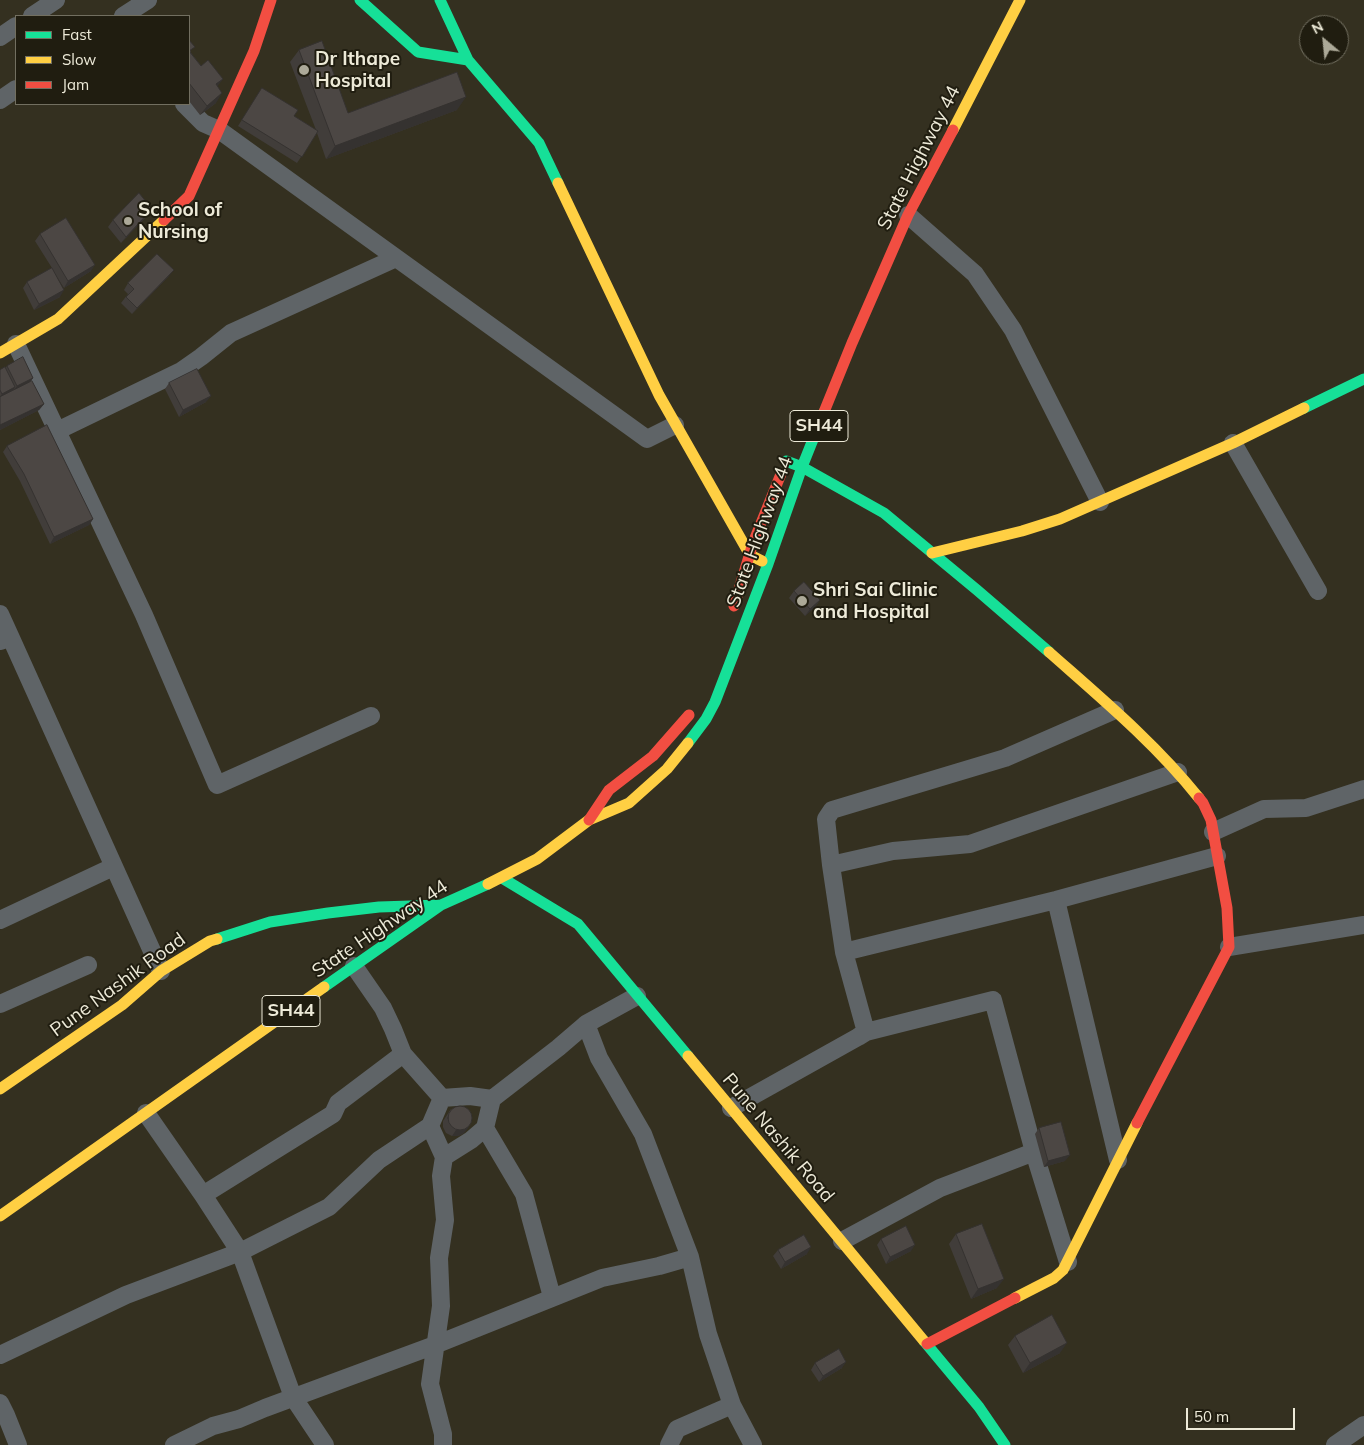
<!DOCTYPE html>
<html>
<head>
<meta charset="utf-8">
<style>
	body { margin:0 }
	#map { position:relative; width:1364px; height:1445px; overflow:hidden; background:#343020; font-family:Mulish,sans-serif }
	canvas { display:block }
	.legend { position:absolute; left:15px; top:15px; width:175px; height:90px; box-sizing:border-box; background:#201d10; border:1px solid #726f60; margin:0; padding:6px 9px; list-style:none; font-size:15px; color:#edead8 }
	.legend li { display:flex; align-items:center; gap:10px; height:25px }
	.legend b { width:25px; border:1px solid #726f60 }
	.north { position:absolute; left:1299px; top:15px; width:50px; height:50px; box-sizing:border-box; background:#201d10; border:1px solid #726f60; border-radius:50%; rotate:332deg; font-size:14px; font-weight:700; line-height:20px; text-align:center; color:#edead8 }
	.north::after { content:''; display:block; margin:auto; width:18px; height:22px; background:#aca998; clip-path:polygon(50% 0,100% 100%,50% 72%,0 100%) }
	.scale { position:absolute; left:1186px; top:1408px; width:109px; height:22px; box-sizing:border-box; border:2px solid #edead8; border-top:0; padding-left:6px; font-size:15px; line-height:18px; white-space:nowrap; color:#edead8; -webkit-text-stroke:4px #201d10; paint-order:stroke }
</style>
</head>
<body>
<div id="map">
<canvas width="1364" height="1445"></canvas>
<ul class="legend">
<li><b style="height:6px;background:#16e098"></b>Fast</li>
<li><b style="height:6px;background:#ffcf43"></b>Slow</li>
<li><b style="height:6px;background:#f24e42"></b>Jam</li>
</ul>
<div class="north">N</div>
<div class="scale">50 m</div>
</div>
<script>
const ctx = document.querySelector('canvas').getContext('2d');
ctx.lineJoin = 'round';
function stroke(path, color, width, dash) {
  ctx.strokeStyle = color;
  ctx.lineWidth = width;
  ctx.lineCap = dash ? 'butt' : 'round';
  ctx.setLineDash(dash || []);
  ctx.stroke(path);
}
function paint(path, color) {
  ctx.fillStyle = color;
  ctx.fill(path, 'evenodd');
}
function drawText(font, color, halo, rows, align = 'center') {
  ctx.font = font + ' Mulish,sans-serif';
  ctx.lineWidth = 4;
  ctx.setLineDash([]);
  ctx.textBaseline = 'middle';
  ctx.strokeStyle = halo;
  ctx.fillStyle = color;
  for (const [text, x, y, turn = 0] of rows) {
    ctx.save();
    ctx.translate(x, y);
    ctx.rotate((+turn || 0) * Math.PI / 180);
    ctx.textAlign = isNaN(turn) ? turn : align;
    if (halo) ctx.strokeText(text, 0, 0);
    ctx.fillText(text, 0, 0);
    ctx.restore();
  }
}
stroke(new Path2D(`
	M32,16L56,0
	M123,16L148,0
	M0,37L16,26
	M0,100L16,89
	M184,104L203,123L219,130L647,439L675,425
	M908,215L975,274L1013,330L1100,502
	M16,344L144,615L217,785L371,716
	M57,431L181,371L201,357L231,333L396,258
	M1233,443L1318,591
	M0,614L10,636L1,641
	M10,636L161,971
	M1213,832L1264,809L1306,808L1364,789
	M831,865L893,851L970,844L1178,772
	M1056,900L1118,1160
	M0,920L113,867
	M1229,947L1364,925
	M844,952L1056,900L1217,856
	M354,966L383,1008L393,1029L403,1054L442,1098L470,1096L492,1099
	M0,1004L88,965
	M866,1032L844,952L831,865L826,819L832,810L1005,758L1115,710
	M442,1098L430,1126L444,1157
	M731,1108L858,1037L866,1032L993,1000L1034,1152L1068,1262
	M146,1113L203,1195L240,1252L293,1397L325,1445
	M485,1128L524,1194L552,1297
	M203,1195L333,1114L338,1103L403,1054
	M842,1241L940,1188L1034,1152
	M690,1257L708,1334L732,1405L753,1445
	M0,1355L126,1295L240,1252L329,1207L379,1160L430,1126
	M0,1403L6,1415L18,1445
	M174,1445L213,1426L239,1419L265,1408L435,1345L602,1278L659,1266L690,1257L643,1134L599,1058L586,1024L637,996
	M443,1445V1434L430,1384L441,1306L439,1258L445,1220L441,1176L444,1157L471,1140L485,1128L492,1099L558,1048L586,1024
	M669,1445L677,1429L732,1405
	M1335,1445L1364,1425`), '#5f6467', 18);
stroke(new Path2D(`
	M360,0L418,52L468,60L539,143L558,183
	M440,0L468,60
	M1304,408L1364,379
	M786,461L802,467L884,513L977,590L1049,652
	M688,743L706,719L715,702L768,564L802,467L824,412
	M502,878L578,924L688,1056
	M217,939L270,922L328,913L379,907L441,905
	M324,987L441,905L488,884
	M924,1341L979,1407L1005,1445`), '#16e098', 11);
stroke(new Path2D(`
	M953,130L1020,0
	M558,183L659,395L750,555L762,561
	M0,353L58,319L164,220
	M932,553L1022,531L1060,519L1233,443L1304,408
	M1049,652C1101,698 1155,743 1199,798
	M488,884L537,859L589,820L629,803L667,769L688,743
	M688,1056L924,1341
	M0,1089L122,1005L161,971L210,941L217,939
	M0,1216L324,987
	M1015,1298L1054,1278L1063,1270L1137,1123`), '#ffcf43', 11);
stroke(new Path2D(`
	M164,220L189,196L254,51L271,0
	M824,412L852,343L908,215L953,130
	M734,606L753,543L781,474
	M589,820L609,790L653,756L689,715
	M1137,1123L1229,947L1227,908L1211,820L1203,803L1199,798
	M927,1344L1015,1298`), '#f24e42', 11);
paint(new Path2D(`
	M189,40L191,53L217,86L216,103L200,115L189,101Z
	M299,50L348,113L457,110L326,159L317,133L297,163L238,126L262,88L294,116L316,130L290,62Z
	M148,215L121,243L108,227L113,220Z
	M40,234L91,271L64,288L55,274L60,297L34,310L23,288L27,282L52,268L35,241Z
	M169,276L132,314L121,303L128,294L124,290L128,283Z
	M7,366L33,378L30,382L44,404L39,410L0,430V370L5,368Z
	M169,383L206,402L179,417L165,389Z
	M7,446L93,519L89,525L50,544L20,481L3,452Z
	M794,591L820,600L815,607L805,616L789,598Z
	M451,1109L464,1133L458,1136H452L446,1133L443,1127V1121Z
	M1039,1128L1065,1161L1044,1167L1035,1134Z
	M956,1234L997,1288L971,1299L949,1244Z
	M881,1239L911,1251L886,1264L877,1245Z
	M778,1250L807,1254L781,1269L773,1256Z
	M1015,1336L1060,1353L1023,1373L1008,1345Z
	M815,1363L842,1368L819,1382L811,1370Z`), '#413d3a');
paint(new Path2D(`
	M223,79L216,88V84Z
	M222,93L216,103L200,115L207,106Z
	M466,97L457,110L326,159L335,146Z
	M152,209L148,215L121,243L126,237Z
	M95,265L91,271L64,288L68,281Z
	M174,270L169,276L132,314L137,308Z
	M64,290L60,297L34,310L39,304Z
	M33,378L28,384L12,392L17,386Z
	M15,387L11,393L0,397L2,394Z
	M211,396L206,402L179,417L183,410Z
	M44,404L39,410L0,430V425Z
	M93,519L89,525L50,544L54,537Z
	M820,600L815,607L805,616L810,609Z
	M469,1127L464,1133L458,1136H452L456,1130Z
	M1070,1155L1065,1161L1044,1167L1048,1161Z
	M915,1245L911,1251L886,1264L890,1257Z
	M811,1247L807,1254L781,1269L785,1262Z
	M1004,1279L997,1288L971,1299L978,1289Z
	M1067,1343L1060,1353L1023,1373L1030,1363Z
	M846,1362L842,1368L819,1382L823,1376Z`), '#353230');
const building = new Path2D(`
	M189,40L195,47L189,51L201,66L208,60L223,79L216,84L222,93L207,106L189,83Z
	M322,41L348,113L457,72L466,97L335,146L299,50Z
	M262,88L298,110L294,116L318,131L302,157L242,120Z
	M139,193L152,209L126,237L113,220Z
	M66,218L95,265L68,281L40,234Z
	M157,254L174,270L137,308L126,297L134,289L128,283Z
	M52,268L64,290L39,304L27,282Z
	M23,357L33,378L17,386L7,366Z
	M5,367L15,387L2,394L0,390V370Z
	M197,369L211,396L183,410L169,383Z
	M32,381L44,404L0,425V397Z
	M47,425L93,519L54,537L24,474L7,446Z
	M804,582L820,600L810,609L794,591Z
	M448 1118a12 12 0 1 1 24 0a12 12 0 1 1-24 0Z
	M1061,1122L1070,1155L1048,1161L1039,1128Z
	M982,1224L1004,1279L978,1289L956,1234Z
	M906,1226L915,1245L890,1257L881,1239Z
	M804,1235L811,1247L785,1262L778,1250Z
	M1052,1315L1067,1343L1030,1363L1015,1336Z
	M839,1349L846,1362L823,1376L815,1363Z`);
paint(building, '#4c4744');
stroke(building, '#353230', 1);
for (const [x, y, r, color] of [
	[304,70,6,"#aca998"],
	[128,221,5,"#aca998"],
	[802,601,6,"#aca998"]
]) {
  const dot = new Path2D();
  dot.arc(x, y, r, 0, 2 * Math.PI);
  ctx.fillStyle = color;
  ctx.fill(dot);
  stroke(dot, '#201d10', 2);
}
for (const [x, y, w] of [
	[819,426,58],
	[291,1011,58]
]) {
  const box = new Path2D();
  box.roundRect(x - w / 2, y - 15.5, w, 31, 4);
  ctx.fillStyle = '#201d10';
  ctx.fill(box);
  stroke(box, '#edead8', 1);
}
drawText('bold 18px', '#edead8', null, [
	["SH44",819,426],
	["SH44",291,1011]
]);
drawText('bold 19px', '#edead8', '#201d10', [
	["Dr Ithape",315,59],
	["Hospital",315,81],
	["School of",138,210],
	["Nursing",138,232],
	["Shri Sai Clinic",813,590],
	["and Hospital",813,612]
], 'left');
drawText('19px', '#edead8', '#201d10', [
	["State Highway 44",919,158,-63],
	["State Highway 44",760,532,-70],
	["State Highway 44",380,929,-34],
	["Pune Nashik Road",118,985,-36],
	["Pune Nashik Road",778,1138,50]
]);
</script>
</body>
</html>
